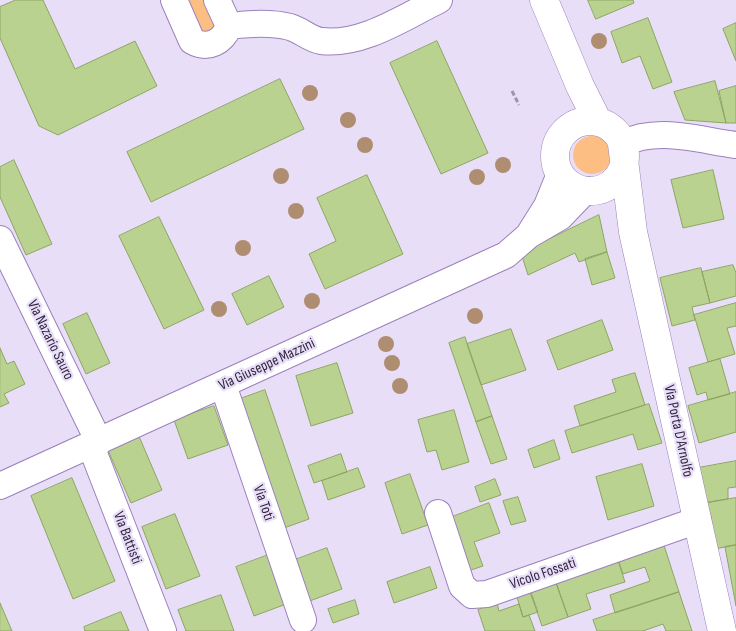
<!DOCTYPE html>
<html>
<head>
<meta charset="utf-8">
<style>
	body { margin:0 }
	canvas { display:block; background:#e9def8 }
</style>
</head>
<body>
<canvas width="736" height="631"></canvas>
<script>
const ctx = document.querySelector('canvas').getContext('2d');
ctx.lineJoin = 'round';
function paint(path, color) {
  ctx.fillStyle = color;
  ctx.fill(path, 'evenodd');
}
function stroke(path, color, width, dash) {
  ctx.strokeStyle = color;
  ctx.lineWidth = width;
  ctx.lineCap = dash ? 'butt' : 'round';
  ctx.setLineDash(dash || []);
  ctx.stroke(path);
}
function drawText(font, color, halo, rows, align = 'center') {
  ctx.font = font + ' "Sofia Sans Condensed",sans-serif';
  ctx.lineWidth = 4.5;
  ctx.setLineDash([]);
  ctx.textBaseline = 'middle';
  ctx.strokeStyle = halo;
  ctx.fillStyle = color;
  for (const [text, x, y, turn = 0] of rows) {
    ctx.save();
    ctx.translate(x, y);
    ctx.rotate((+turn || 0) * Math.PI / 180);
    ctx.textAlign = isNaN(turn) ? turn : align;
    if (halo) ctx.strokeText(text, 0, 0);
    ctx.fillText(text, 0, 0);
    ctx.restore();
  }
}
paint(new Path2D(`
	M185,0H208L217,30L202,33Z
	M573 155a19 19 0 1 1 38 0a19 19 0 1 1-38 0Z`), '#fcbe82');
const building = new Path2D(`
	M16,0H43L75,69L135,41L157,86L58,135L39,126L0,38V7Z
	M588,0H633L634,3L596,19Z
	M648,18L672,82L653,89L640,56L622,63L611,32Z
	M736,23V61L723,29Z
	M437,41L488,153L441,174L390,63Z
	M280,79L304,129L151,202L127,152Z
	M715,81L726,123L685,120L674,92Z
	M736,86V123H726L719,91Z
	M14,160L52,244L26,255L0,197V167Z
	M713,170L724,219L683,228L671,180Z
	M367,175L403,254L325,289L309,254L336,241L317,198Z
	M599,215L607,252L579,262L575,253L528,275L521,253Z
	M159,217L204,310L164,329L119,236Z
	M607,252L615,278L592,285L585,259Z
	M733,265L736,273V296L710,303L702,272Z
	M701,268L710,303L692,307L695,320L672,326L660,278Z
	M269,276L284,307L247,325L232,294Z
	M736,303V326L727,328L735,354L708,362L694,315Z
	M87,313L110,363L86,374L63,324Z
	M602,320L613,350L558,370L547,341Z
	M511,329L526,370L481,385L467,344Z
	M465,337L492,416L476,422L449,343Z
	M0,348L7,364L14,361L25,384L4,394L9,403L0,407Z
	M720,359L730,394L708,400L706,392L697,395L689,368Z
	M337,363L353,413L311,426L296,376Z
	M635,373L645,405L580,426L574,406L616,392L612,380Z
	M265,390L309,519L284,528L240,399Z
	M736,392V432L699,443L688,406Z
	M649,404L662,443L638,450L633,434L572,453L565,431Z
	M214,406L228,445L188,459L174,420Z
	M454,410L469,462L442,470L436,450L427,452L418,420Z
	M492,416L507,459L491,464L476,422Z
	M138,434L162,490L131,503L107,448Z
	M554,440L560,459L534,468L528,450Z
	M341,454L347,472L314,483L308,466Z
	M736,461V487L728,488V499L705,503L698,468Z
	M642,464L654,506L608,520L596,477Z
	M358,468L365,487L328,500L322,481Z
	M410,474L428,525L402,534L385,483Z
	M72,478L115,581L73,599L31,496Z
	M495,479L501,495L480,502L475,487Z
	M518,497L526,521L511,525L503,501Z
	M736,498V545L714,549L705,503Z
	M489,503L500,533L474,542L483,566L465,572L447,519Z
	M175,514L200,576L166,589L142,527Z
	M661,536L679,592L615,613L610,595L650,581L645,567L623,574L615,551Z
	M736,545V606L725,547Z
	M327,548L342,589L307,602L292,561Z
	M615,551L625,582L586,594L591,609L568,617L553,574Z
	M271,554L289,603L254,616L236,567Z
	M430,567L437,588L394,603L387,582Z
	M553,574L568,617L542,626L527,583Z
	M530,590L538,612L523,617L516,594Z
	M679,592L692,631H666L663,624L643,631H597L593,620Z
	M221,595L234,631H186L178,610Z
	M355,600L359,614L333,623L328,609Z
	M0,603L12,631H0Z
	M497,603L499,611L519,604L523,617L529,615L535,631H485L478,610Z
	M121,612L129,631H85L84,627Z`);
paint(building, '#b9d28f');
stroke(building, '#8ea564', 1);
const minor = new Path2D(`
	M174,0L192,41C208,50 223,42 229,26L217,0
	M229,26C250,24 269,22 290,27C301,30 309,39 321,41C362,46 404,17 439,0
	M622,144C657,126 698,140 736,145
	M530,233L547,206L560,174
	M0,239L99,442
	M223,385L303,620
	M91,446L163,631
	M0,486L506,255L529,235L560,217L586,190
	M438,513L462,586L472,595L487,594L698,520`);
const major = new Path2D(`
	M544,0L580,86L598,122
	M555 156a35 35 0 1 1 70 0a35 35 0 1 1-70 0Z
	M622,144L633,232L722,631`);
stroke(minor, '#9c80bc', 28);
stroke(major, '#9c80bc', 29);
stroke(new Path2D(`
	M512,91L519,105`), '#9e93ac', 3, [5, 2.5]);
stroke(minor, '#fff', 26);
stroke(major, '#fff', 28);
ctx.fillStyle = '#ae8d71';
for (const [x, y] of [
	[599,41],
	[310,93],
	[348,120],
	[365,145],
	[503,165],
	[281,176],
	[477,177],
	[296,211],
	[243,248],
	[312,301],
	[219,309],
	[475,316],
	[386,344],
	[392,363],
	[400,386]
]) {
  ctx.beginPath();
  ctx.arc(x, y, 8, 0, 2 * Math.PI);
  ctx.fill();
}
drawText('15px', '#31263e', '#e9def8', [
	["Via Nazario Sauro",50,340,64],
	["Via Giuseppe Mazzini",267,365,-25],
	["Via Porta D'Arnolfo",678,431,78],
	["Via Toti",263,503,71],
	["Via Battisti",127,538,69],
	["Vicolo Fossati",543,574,-19]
]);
</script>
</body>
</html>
